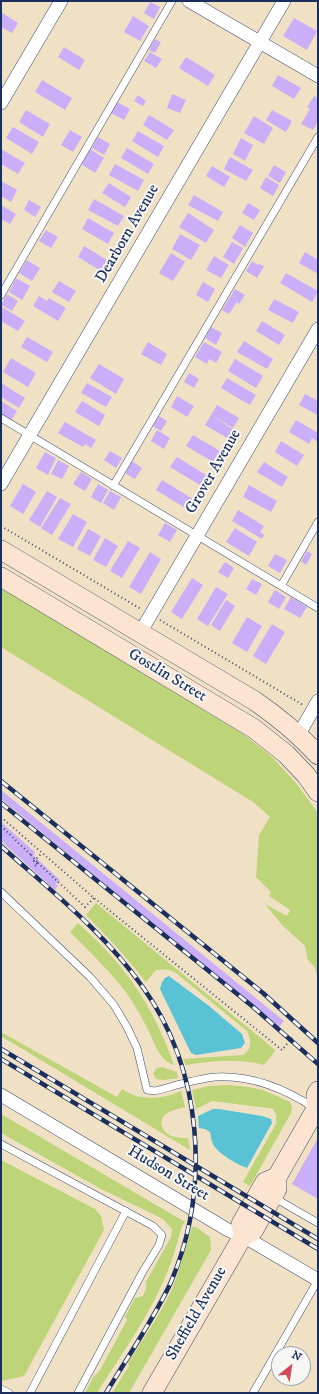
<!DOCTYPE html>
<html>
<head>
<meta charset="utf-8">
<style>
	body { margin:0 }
	#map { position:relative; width:319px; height:1394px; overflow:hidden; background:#f0e1c5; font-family:"IM FELL DW Pica",serif }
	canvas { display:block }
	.frame { position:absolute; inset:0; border:2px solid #1b2f5e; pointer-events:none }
	.north { position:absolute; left:271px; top:1346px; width:40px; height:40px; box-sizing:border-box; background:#f6f6f2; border:1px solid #9ea6b7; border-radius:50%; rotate:30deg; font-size:11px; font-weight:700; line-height:16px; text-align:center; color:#1b2f5e }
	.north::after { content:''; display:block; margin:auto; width:14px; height:18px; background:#d1495b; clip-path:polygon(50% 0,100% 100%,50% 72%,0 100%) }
</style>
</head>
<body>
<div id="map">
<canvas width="319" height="1394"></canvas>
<div class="frame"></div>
<div class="north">N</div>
</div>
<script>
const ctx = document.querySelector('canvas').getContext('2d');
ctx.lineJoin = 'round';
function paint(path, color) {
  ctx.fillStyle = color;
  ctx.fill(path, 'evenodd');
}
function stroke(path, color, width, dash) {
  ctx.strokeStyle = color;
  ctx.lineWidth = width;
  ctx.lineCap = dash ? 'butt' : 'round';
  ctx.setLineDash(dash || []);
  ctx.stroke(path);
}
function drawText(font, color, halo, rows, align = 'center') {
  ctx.font = font + ' "IM FELL DW Pica",serif';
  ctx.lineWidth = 4;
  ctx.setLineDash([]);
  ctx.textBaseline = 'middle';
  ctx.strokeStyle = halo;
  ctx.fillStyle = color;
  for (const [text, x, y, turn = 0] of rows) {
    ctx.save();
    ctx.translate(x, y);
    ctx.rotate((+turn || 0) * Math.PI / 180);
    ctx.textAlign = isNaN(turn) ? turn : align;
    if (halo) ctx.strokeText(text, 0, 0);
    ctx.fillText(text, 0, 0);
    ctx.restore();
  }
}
paint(new Path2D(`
	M1,586L243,734L272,757L296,783L318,813V977L314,966L308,960L305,946L282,925L265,904L287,916L290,910L269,896L271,892L256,877L259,835L270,817L253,802L1,647Z
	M96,903L274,1049L275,1051L264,1065C238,1058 212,1061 186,1065L183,1059L243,1055C252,1049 252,1041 247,1031L176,973C169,969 164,969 156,970L146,982C127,958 108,937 86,915Z
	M78,923C94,938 110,953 123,970C146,998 162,1031 174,1065C158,1061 153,1037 145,1024C140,1014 134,1004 128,995C111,972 90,952 70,932Z
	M1,1032L117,1097L122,1089C139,1101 162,1100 181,1091L185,1107C179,1109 171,1110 166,1114C156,1122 164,1135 175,1137C179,1138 184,1138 188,1138L190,1150L1,1036Z
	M162,1067L177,1072L178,1078L164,1080L156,1079L153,1073L157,1068Z
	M229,1085L248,1087L263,1090L290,1102L292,1107L291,1113L250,1186L243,1182L276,1124V1115L273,1109L268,1108L212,1101L196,1109L192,1090L209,1086Z
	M1,1114L185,1222L182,1226C178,1240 174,1256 168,1270C151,1314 122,1353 97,1393H85L94,1376L99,1372L127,1320L125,1317L135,1298L143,1296L146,1289V1282L171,1237L172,1229L163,1219L101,1189L1,1133Z
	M1,1160L95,1209L101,1216L104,1230L24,1376L2,1381H1Z
	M192,1227H196L210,1237L211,1250L129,1393H112L129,1366L128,1363C143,1339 160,1315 172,1289C180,1269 186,1248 192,1227Z`), '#bdd478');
paint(new Path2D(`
	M169,976L209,1006L242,1034L245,1043L241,1048L196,1055L191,1053L160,989L162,982L165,978Z
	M213,1109H219L262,1116L271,1119L272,1123L247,1168C238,1165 217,1153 213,1144C211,1140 211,1136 210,1132L205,1129L199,1128L198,1116Z`), '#59c3d5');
paint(new Path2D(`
	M150,2L160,7L154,19L144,13Z
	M1,12L18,23L12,33L1,27Z
	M133,16L149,26L140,41L124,32Z
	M294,18L317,31L307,50L283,36Z
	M155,39L161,42L155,53L149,50Z
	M64,47L85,60L79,70L58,57Z
	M150,52L162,59L156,68L144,61Z
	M186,57L215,75L208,86L179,68Z
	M278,75L301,88L294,99L272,86Z
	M42,80L72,98L65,110L35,92Z
	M172,94L186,100L180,113L167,108Z
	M138,95L146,101L143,106L134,101Z
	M314,96L318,98V121L313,130L301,124L310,109L307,107Z
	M117,102L130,109L124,120L111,113Z
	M26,110L50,124L43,137L19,122Z
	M272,110L292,121L286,132L266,120Z
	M149,115L174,130L167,140L143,125Z
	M254,116L273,128L264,144L244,133Z
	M13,127L39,142L32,154L6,138Z
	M70,130L82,137L73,152L61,145Z
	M138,131L164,146L158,157L132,141Z
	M98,137L110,144L104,155L92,148Z
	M241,138L253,145L245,161L233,154Z
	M127,148L154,164L148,174L121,158Z
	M1,149L25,163L18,174L1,164Z
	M90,149L104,158L95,173L81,164Z
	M230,157L253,170L246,181L224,169Z
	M115,164L144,180L138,191L109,175Z
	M274,165L286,172L280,183L268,176Z
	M212,166L230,177L224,187L206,176Z
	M266,177L279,185L273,196L260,188Z
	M1,181L17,190L11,202L1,196Z
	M109,183L131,197L125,207L102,193Z
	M194,195L223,212L218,221L188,205Z
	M94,199L124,216L118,226L88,210Z
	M29,200L41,207L35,217L24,210Z
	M248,203L260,210L254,220L242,213Z
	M1,205L16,214L10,224L1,219Z
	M188,213L214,230L206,243L179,227Z
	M88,218L114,233L108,244L82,229Z
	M240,225L253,233L245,247L232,238Z
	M46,230L58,237L51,248L39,241Z
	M180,234L200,245L191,260L172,249Z
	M232,242L243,248L234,264L223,257Z
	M84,246L107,260L101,271L78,257Z
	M305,252L318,260V274L299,263Z
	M171,253L185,262L173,281L159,273Z
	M214,256L229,265L221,278L206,270Z
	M27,260L40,268L32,281L19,273Z
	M252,261L258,265L259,264L264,266L257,278L246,271Z
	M286,273L318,291L312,302L280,283Z
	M16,278L30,286L22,300L9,292Z
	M59,281L76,291L69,302L52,292Z
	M203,282L215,289L208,302L196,295Z
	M235,289L245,295L239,304L237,302L229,314L222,310Z
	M7,294L18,301L12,311L1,305Z
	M39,296L47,301L49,298L66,308L58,321L33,306Z
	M274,299L299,312L293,323L268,310Z
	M2,307L25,321L18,331L1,321V310Z
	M262,321L285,335L279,345L256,331Z
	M211,327L222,333L216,345L205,338Z
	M27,337L53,352L47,362L21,347Z
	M244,341L273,359L267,369L237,352Z
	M148,342L167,354L161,365L141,354Z
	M204,342L222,352L216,363L209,359L207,364L195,357Z
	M11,358L36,373L28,387L3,372Z
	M235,359L263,376L256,388L228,371Z
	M99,364L124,379L116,394L90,378Z
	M189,373L199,379L194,388L184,382Z
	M227,378L256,395L250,405L221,388Z
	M1,383L25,398L19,408L1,397Z
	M87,383L112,397L106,407L81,393Z
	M305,394L318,401V415L299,405Z
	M177,396L194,406L187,417L171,407Z
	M1,401L17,411L11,421L1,415Z
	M82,401L105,415L99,426L75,412Z
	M217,405L239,418L233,428L211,415Z
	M211,415L234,430L229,439L205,425Z
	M159,416L167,421L161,431L153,426Z
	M296,420L318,433V442L312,438L309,444L289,432Z
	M65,422L96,440L91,448L85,444L83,447L58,433Z
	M157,430L170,438L164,449L151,441Z
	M193,435L220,451L213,462L186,446Z
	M281,441L304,455L297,466L275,452Z
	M110,451L122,458L116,468L104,460Z
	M45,452L56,458L48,475L36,468Z
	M177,457L206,475L200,485L170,467Z
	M58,460L69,466L62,479L51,474Z
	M132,461L142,468L135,479L125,473Z
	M264,462L288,477L282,487L257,472Z
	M81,472L92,479L85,491L73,484Z
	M162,480L193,499L187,509L156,490Z
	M23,484L36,492L23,514L10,506Z
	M98,484L108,490L101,503L91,497Z
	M249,485L277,501L271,512L243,497Z
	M47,491L57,497L40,527L29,520Z
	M110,491L121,497L114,510L103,503Z
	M60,498L71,504L52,535L41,528Z
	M238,510L264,526L260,532L264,535L262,539L232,521Z
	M73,514L87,522L73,547L58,539Z
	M165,523L177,530L170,542L158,535Z
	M235,528L257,542L249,556L226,542Z
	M88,529L101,536L90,556L77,549Z
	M105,538L118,546L106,567L93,560Z
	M128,541L140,548L122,578L110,571Z
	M307,551L312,554L306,565L301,561Z
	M150,552L161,559L141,594L129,587Z
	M275,554L287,560L280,573L268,566Z
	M225,562L234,568L228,578L218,572Z
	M192,578L203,585L182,619L171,612Z
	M252,579L262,584L256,595L246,589Z
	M216,587L228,594L208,626L197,619Z
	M275,590L286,597L279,609L268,602Z
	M291,597L307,607L300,618L284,609Z
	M226,600L235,606L220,631L211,625Z
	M247,617L262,626L247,652L232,643Z
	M272,624L285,632L266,664L253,656Z
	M1,790L284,1021L279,1027L1,799Z
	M1,822L35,852L34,856L60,880L56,884L58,886L55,890L1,841Z
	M318,1138V1199L292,1184Z`), '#caaff8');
const lane = new Path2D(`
	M1,295L172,1
	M1,418L318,608
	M113,486L318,137
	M281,586L318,522
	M1,892L90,977L114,1005L127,1027L137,1048L147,1090L155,1091C174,1086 195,1079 215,1077C251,1075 284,1088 314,1108
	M1,1144L153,1226L162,1235L159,1245L142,1273L78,1393
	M273,1197L318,1223
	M1,1389L9,1393
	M30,1393L126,1211
	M253,1393L318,1280`);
const street = new Path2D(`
	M189,1L318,76
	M1,103L61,1
	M1,484L284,1
	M140,633L318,329
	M299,734L318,701
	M1,1095L228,1230L243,1236L318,1280`);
const secondary = new Path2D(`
	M1,550L255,701C278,717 299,734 318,755
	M1,577L253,728L286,754L306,775L318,792
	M316,1109V1095L318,1091
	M243,1236L241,1224L265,1182L277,1177
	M152,1393L243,1236L253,1231L277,1189V1177L316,1109L318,1108`);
stroke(lane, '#3b4a6d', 8);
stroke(street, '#3b4a6d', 14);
stroke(secondary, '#3b4a6d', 20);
stroke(new Path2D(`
	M1,526L141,609
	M160,620L303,705
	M1,817L94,898L282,1050L293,1037
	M1,826L31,855
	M37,864L34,861L42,853
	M35,866L38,863L85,907L94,898`), '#3b4a6d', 2, [1, 3]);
stroke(lane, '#fff', 7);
stroke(street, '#fff', 13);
stroke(secondary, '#fde4d1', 19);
const rail = new Path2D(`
	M1,781L263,993L318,1043
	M1,803L252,1006L318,1064
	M1,846C50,890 104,932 142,986C203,1070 211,1188 171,1282C163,1300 153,1316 143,1333C131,1353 118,1373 106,1393
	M1,1049L318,1239
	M1,1059L318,1249`);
stroke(rail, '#1b2f5e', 4.5);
stroke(rail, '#f6f6f2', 3, [9]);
stroke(new Path2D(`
	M31,855L38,863`), '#3b4a6d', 2, [1, 3]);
drawText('16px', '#1b2f5e', '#f6f6f2', [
	["Dearborn Avenue",128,234,-60],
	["Grover Avenue",214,472,-60],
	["Gostlin Street",167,676,31],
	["Hudson Street",168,1174,31],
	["Sheffield Avenue",197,1314,-60]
]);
</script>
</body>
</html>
